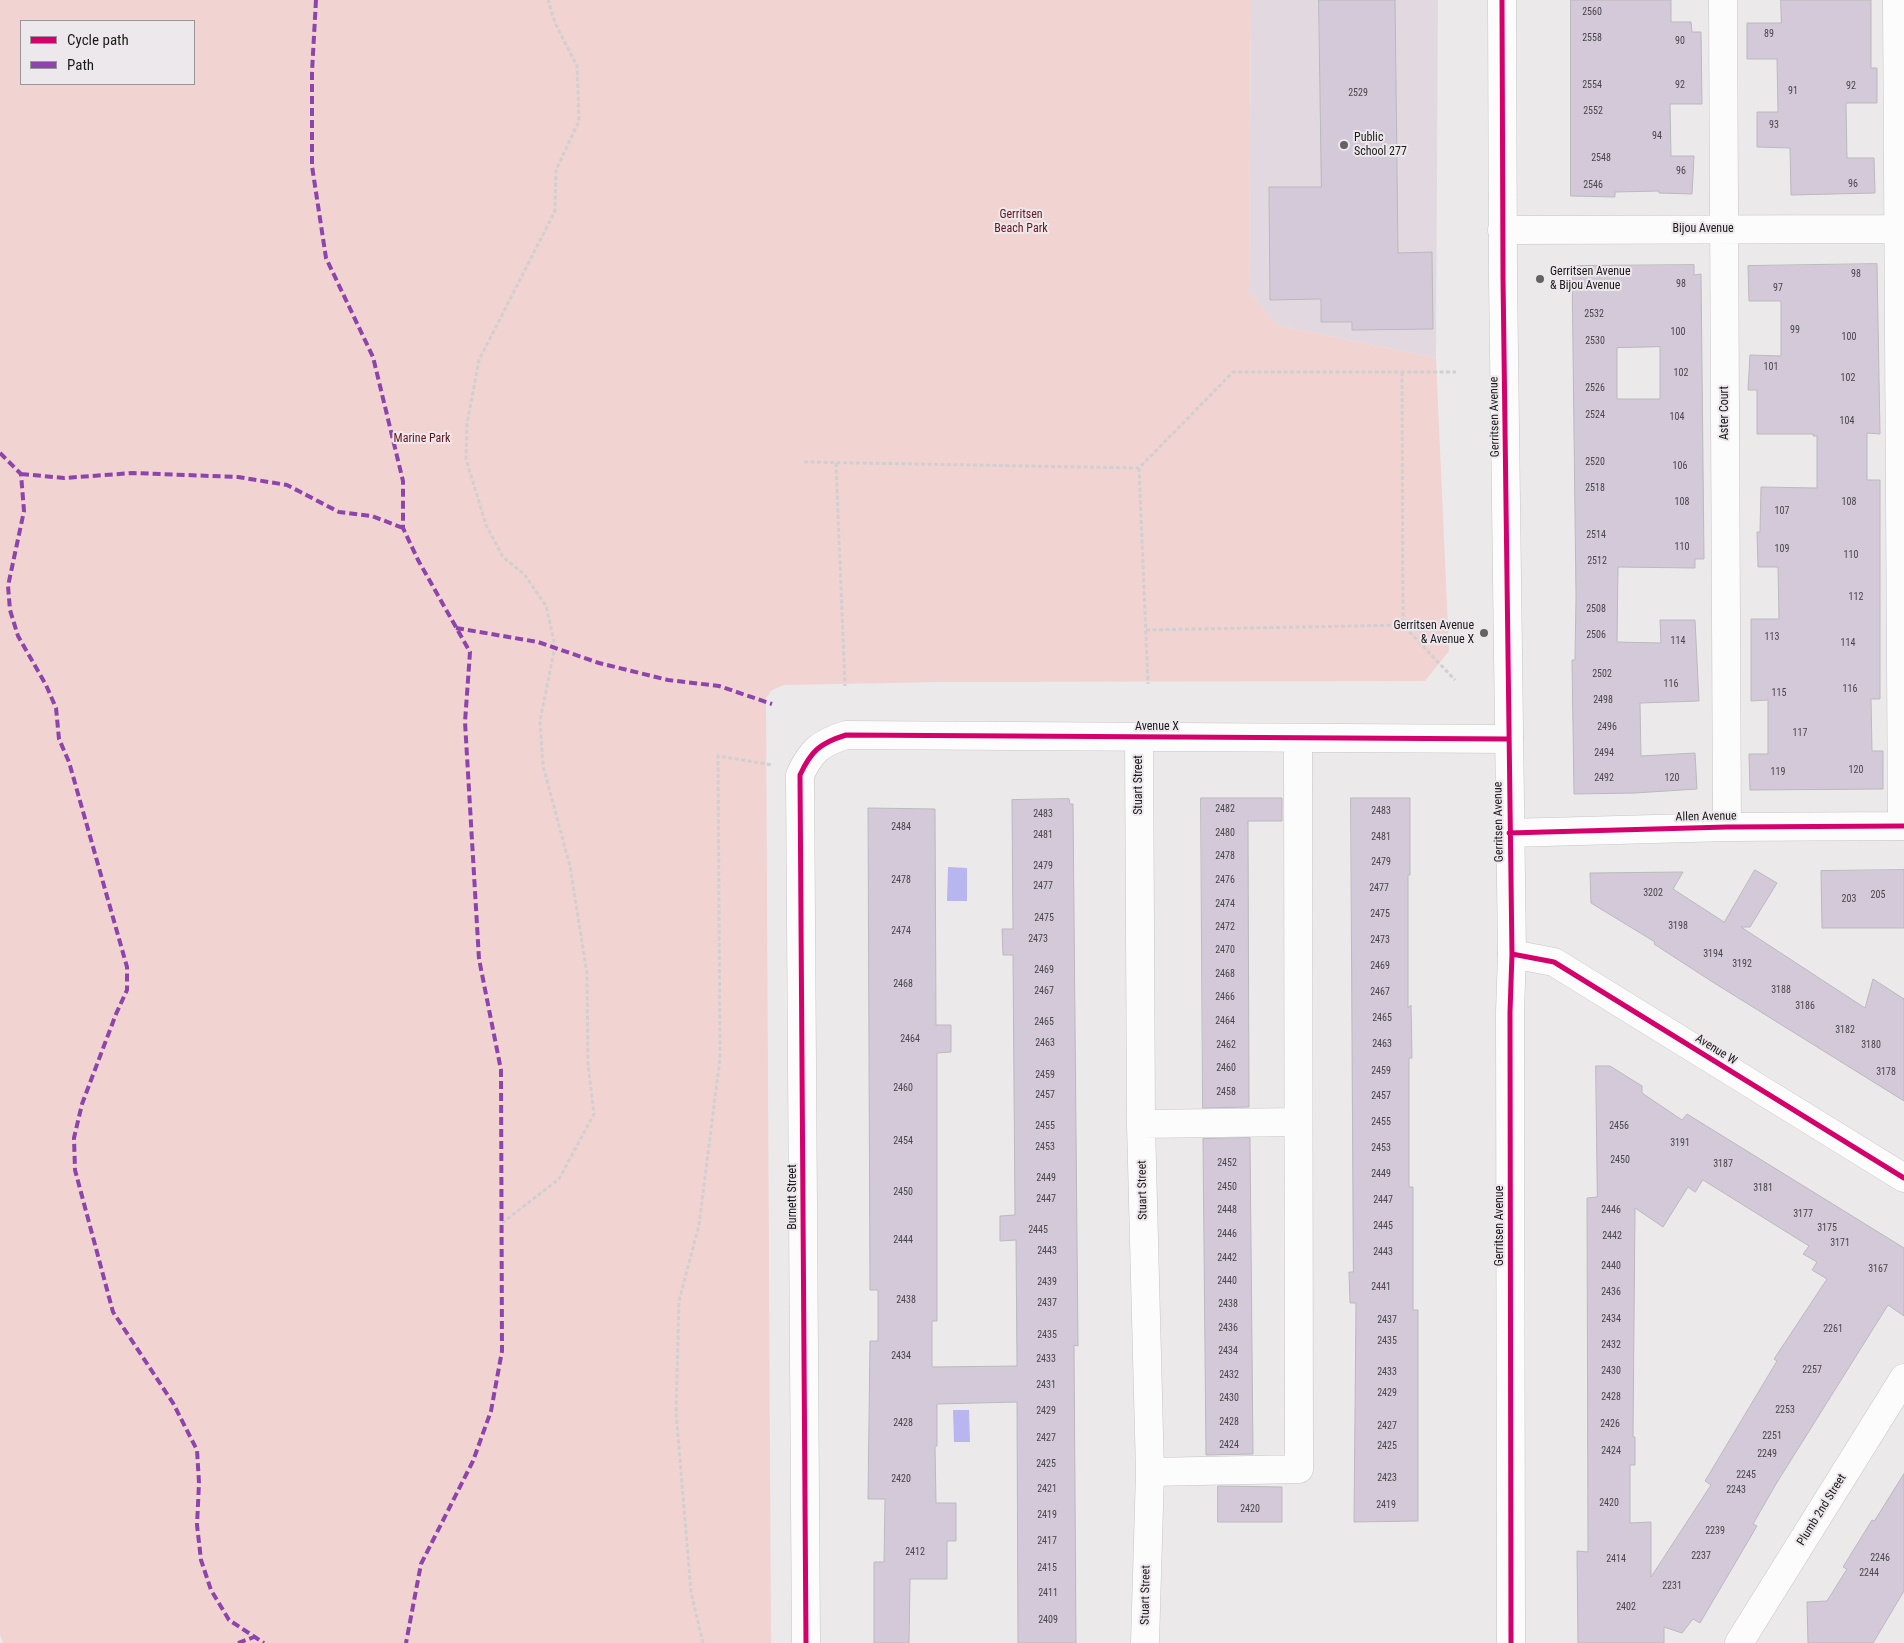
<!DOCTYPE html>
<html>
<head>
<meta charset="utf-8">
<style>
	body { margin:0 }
	#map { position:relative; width:1904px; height:1643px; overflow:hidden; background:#ece9eb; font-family:"Roboto Condensed",sans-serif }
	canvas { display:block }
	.legend { position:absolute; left:20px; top:20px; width:175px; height:65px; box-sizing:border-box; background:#ede8ec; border:1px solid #999598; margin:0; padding:6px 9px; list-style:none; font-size:15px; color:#1b191a }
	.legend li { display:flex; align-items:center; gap:10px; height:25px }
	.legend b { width:25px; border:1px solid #999598 }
</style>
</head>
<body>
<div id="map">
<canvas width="1904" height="1643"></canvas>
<ul class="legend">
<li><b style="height:6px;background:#d6006c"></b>Cycle path</li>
<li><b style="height:6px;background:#8e44ad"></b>Path</li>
</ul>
</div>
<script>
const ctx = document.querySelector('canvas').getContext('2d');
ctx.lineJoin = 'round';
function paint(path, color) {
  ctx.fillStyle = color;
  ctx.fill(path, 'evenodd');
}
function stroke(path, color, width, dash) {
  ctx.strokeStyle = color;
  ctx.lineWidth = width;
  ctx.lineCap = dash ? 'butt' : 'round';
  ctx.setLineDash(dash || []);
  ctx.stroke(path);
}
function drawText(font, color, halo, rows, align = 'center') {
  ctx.font = font + ' "Roboto Condensed",sans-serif';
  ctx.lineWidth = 4;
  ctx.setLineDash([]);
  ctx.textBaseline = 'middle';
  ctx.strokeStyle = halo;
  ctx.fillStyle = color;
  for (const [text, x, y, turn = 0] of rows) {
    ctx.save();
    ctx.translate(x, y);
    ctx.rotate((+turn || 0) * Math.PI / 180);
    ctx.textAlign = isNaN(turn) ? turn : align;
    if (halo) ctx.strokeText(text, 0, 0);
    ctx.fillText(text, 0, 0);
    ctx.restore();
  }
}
paint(new Path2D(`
	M1251,0H1438L1436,358L1277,325L1249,291Z`), '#e1d9df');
paint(new Path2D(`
	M0,0H1251L1249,291L1277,325L1436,358L1449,651L1425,681L942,682L784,685L772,690L766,698L771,1643H3L0,1635ZM21,21H194V84H21Z`), '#f1d3d2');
paint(new Path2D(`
	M948,867L967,868V901H947Z
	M953,1410H969L970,1442H954Z`), '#b9b5ef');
const building = new Path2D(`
	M1319,0H1395L1398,253L1432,252L1433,329L1352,330V322H1321V299L1270,300L1269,187H1321Z
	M1571,0H1671V22H1691L1692,32H1701L1702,104H1670L1671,156H1694L1692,194L1659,193V191L1615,192V197L1571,196Z
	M1781,0H1871V68H1877V103H1846L1847,158H1874L1875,193L1791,195L1790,148L1757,147V112H1778L1777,59H1747V23H1781Z
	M1877,264L1880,434L1867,433V480H1880V699H1871L1872,751H1883V789L1750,790L1749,754H1768V700L1751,701V619H1779L1778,567H1758L1757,532H1760L1761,487L1817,488V436H1813V434H1757V390H1748L1750,355L1781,356V301H1749L1748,266Z
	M1694,265V275L1701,274L1704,559H1695V568L1618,567L1617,642L1661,643L1660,620H1695L1699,701L1640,703L1641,756L1695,753L1697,789L1635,793L1574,794L1572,660H1575L1576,597L1572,266ZM1660,347V399H1617V348Z
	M1201,798H1282V821H1248L1249,1107L1203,1108Z
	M1351,798H1410V875H1408V1008L1411,1005L1412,1058H1409V1187H1413V1310H1418V1521L1354,1522L1356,1303H1350L1349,1272H1353Z
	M1069,799L1070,804H1073L1077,1240L1078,1346L1074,1345L1076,1643H1018L1017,1402L937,1404V1446H935L936,1503H956V1541H947V1579H910L909,1643H874V1562H884L885,1499H868L870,1341H878V1290H870L868,808L935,809L936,1025H951V1052L937,1053V1321H932V1367L1017,1366L1016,1240L1000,1241V1216L1015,1215L1013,955H1003L1002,929H1013L1012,800Z
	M1755,870L1777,883L1750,927H1741L1865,1008L1873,979L1904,999V1101L1711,981L1654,944L1655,942L1591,903L1590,873L1683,872L1673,889L1724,922Z
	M1904,870V928H1822L1821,871Z
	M1596,1066H1610L1642,1086V1093L1682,1120L1687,1114L1904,1248V1316L1888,1305L1776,1484L1753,1524L1757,1526L1700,1623L1693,1619L1682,1633L1664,1627V1643H1578L1577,1551L1588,1552L1587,1198L1597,1197ZM1703,1180L1809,1246L1803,1254L1817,1262L1812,1270L1827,1279L1774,1359L1777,1361L1705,1481L1711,1485L1651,1577V1522L1630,1523V1465H1635V1437H1633L1635,1208L1663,1227L1688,1187L1695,1192Z
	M1250,1138L1253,1454L1206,1455L1203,1139Z
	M1904,1474V1591L1873,1643H1808L1807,1602L1827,1601L1847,1569L1843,1567L1872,1520L1874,1521Z
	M1218,1486L1282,1487V1522H1218Z`);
paint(building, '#d3c9d8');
stroke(building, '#bbb9bb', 1);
const minor = new Path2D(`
	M1723,0L1727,827
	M1897,0L1902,826
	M1502,230L1904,229
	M1139,737L1141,1124L1150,1472L1145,1643
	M1509,833L1727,827L1904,826
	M1512,954L1554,962L1904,1178
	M1141,1124L1298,1122
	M1150,1472L1299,1469L1298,738
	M806,1643L800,775C811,751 820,743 846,735L1509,739
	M1739,1643L1904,1378`);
const major = new Path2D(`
	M1502,0L1503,277L1512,954L1510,1012L1511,1643`);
stroke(minor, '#c6c5c6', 29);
stroke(major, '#c6c5c6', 29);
stroke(new Path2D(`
	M1402,372L1403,625
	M804,462L1139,468L1233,372H1456
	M836,463L845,686
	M1139,468L1148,684
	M1146,630L1403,625L1455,680
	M502,1223L559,1179L594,1114L588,1065L587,974L570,866L543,766L540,721L555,646L546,606L524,574L503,557L486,525L466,459L467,424L479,360L555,211L556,170L579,121L577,66L555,23L548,0
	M703,1643L691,1592L676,1412L679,1301L699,1225L720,1058L718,756L773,765`), '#d1d0d1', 3, [4, 2.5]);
stroke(minor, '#fcfcfc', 28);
stroke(major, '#fcfcfc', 28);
stroke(new Path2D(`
	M316,0L312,72V166L326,258L373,357L403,481V528L418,560L470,652L465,722L479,959L501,1070L502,1351L491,1411L473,1461L421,1564L406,1643
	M0,453L21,474L24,511L8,586L10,610L18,636L46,685L56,708L59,739L69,762L127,967V990L116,1014L82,1104L74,1138L75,1170L113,1312L173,1403L197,1450L199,1483L197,1525L201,1560L211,1590L229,1620L264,1643
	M21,474L64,478L133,473L238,477L287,485L339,512L372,516L403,528
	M456,628L538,642L599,663L668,680L719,686L772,704
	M238,1643L254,1637`), '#8e44ad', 4, [8, 4]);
stroke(new Path2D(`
	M1502,0L1503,277L1512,954L1510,1012L1511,1643
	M1509,833L1727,827L1904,826
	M1512,954L1554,962L1904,1178
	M806,1643L800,775C811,751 820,743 846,735L1509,739`), '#d6006c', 5);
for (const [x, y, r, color] of [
	[1344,145,5,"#646263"],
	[1540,279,5,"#646263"],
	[1484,633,5,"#646263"]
]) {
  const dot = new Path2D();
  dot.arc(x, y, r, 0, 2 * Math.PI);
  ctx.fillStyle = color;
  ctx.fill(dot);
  stroke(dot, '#ede8ec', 2);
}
drawText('10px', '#49454a', null, [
	["2560",1592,12],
	["89",1769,34],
	["2558",1592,38],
	["90",1680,41],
	["2554",1592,85],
	["92",1680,85],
	["92",1851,86],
	["91",1793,91],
	["2529",1358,93],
	["2552",1593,111],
	["93",1774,125],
	["94",1657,136],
	["2548",1601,158],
	["96",1681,171],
	["96",1853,184],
	["2546",1593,185],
	["98",1856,274],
	["98",1681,284],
	["97",1778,288],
	["2532",1594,314],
	["99",1795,330],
	["100",1678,332],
	["100",1849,337],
	["2530",1595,341],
	["101",1771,367],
	["102",1681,373],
	["102",1848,378],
	["2526",1595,388],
	["2524",1595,415],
	["104",1677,417],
	["104",1847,421],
	["2520",1595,462],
	["106",1680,466],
	["2518",1595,488],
	["108",1682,502],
	["108",1849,502],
	["107",1782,511],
	["2514",1596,535],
	["110",1682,547],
	["109",1782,549],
	["110",1851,555],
	["2512",1597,561],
	["112",1856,597],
	["2508",1596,609],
	["2506",1596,635],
	["113",1772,637],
	["114",1678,641],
	["114",1848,643],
	["2502",1602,674],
	["116",1671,684],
	["116",1850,689],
	["115",1779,693],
	["2498",1603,700],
	["2496",1607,727],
	["117",1800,733],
	["2494",1604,753],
	["120",1856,770],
	["119",1778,772],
	["2492",1604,778],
	["120",1672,778],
	["2482",1225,809],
	["2483",1381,811],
	["2483",1043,814],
	["2484",901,827],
	["2480",1225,833],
	["2481",1043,835],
	["2481",1381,837],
	["2478",1225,856],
	["2479",1381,862],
	["2479",1043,866],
	["2478",901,880],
	["2476",1225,880],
	["2477",1043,886],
	["2477",1379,888],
	["3202",1653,893],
	["205",1878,895],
	["203",1849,899],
	["2474",1225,904],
	["2475",1380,914],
	["2475",1044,918],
	["3198",1678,926],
	["2472",1225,927],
	["2474",901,931],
	["2473",1038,939],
	["2473",1380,940],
	["2470",1225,950],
	["3194",1713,954],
	["3192",1742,964],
	["2469",1380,966],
	["2469",1044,970],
	["2468",1225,974],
	["2468",903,984],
	["3188",1781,990],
	["2467",1044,991],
	["2467",1380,992],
	["2466",1225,997],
	["3186",1805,1006],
	["2465",1382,1018],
	["2464",1225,1021],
	["2465",1044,1022],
	["3182",1845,1030],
	["2464",910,1039],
	["2463",1045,1043],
	["2463",1382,1044],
	["2462",1226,1045],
	["3180",1871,1045],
	["2460",1226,1068],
	["2459",1381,1071],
	["3178",1886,1072],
	["2459",1045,1075],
	["2460",903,1088],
	["2458",1226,1092],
	["2457",1045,1095],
	["2457",1381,1096],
	["2455",1381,1122],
	["2455",1045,1126],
	["2456",1619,1126],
	["2454",903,1141],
	["3191",1680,1143],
	["2453",1045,1147],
	["2453",1381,1148],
	["2450",1620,1160],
	["2452",1227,1163],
	["3187",1723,1164],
	["2449",1381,1174],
	["2449",1046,1178],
	["2450",1227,1187],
	["3181",1763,1188],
	["2450",903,1192],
	["2447",1046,1199],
	["2447",1383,1200],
	["2448",1227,1210],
	["2446",1611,1210],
	["3177",1803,1214],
	["2445",1383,1226],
	["3175",1827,1228],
	["2445",1038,1230],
	["2446",1227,1234],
	["2442",1612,1236],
	["2444",903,1240],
	["3171",1840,1243],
	["2443",1047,1251],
	["2443",1383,1252],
	["2442",1227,1258],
	["2440",1611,1266],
	["3167",1878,1269],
	["2440",1227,1281],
	["2439",1047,1282],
	["2441",1381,1287],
	["2436",1611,1292],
	["2438",906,1300],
	["2437",1047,1303],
	["2438",1228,1304],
	["2434",1611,1319],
	["2437",1387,1320],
	["2436",1228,1328],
	["2261",1833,1329],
	["2435",1047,1335],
	["2435",1387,1341],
	["2432",1611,1345],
	["2434",1228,1351],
	["2434",901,1356],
	["2433",1046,1359],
	["2257",1812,1370],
	["2430",1611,1371],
	["2433",1387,1372],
	["2432",1229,1375],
	["2431",1046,1385],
	["2429",1387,1393],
	["2428",1611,1397],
	["2430",1229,1398],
	["2253",1785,1410],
	["2429",1046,1411],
	["2428",1229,1422],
	["2428",903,1423],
	["2426",1610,1424],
	["2427",1387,1426],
	["2251",1772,1436],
	["2427",1046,1438],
	["2424",1229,1445],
	["2425",1387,1446],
	["2424",1611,1451],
	["2249",1767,1454],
	["2425",1046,1464],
	["2245",1746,1475],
	["2423",1387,1478],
	["2420",901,1479],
	["2421",1047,1489],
	["2243",1736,1490],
	["2420",1609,1503],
	["2419",1386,1505],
	["2420",1250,1509],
	["2419",1047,1515],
	["2239",1715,1531],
	["2417",1047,1541],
	["2412",915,1552],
	["2237",1701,1556],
	["2246",1880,1558],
	["2414",1616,1559],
	["2415",1047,1568],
	["2244",1869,1573],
	["2231",1672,1586],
	["2411",1048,1593],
	["2402",1626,1607],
	["2409",1048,1620]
]);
drawText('12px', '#1b191a', '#ede8ec', [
	["Public",1354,138],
	["School 277",1354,152],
	["Gerritsen Avenue",1550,272],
	["& Bijou Avenue",1550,286],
	["Gerritsen Avenue",1474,626,"right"],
	["& Avenue X",1474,640,"right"]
], 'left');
drawText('12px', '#681319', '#ede8ec', [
	["Gerritsen",1021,215],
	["Beach Park",1021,229],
	["Marine Park",422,439]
]);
drawText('12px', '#1b191a', '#ede8ec', [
	["Bijou Avenue",1703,229],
	["Aster Court",1725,413,-90],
	["Gerritsen Avenue",1495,417,-91],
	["Avenue X",1157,727],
	["Stuart Street",1139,785,-90],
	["Allen Avenue",1706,817,-1],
	["Gerritsen Avenue",1499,822,-91],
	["Avenue W",1716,1050,32],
	["Stuart Street",1143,1190,-91],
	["Burnett Street",793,1197,-90],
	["Gerritsen Avenue",1500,1226,-90],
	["Plumb 2nd Street",1822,1510,-58],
	["Stuart Street",1146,1595,-89]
]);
</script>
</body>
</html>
